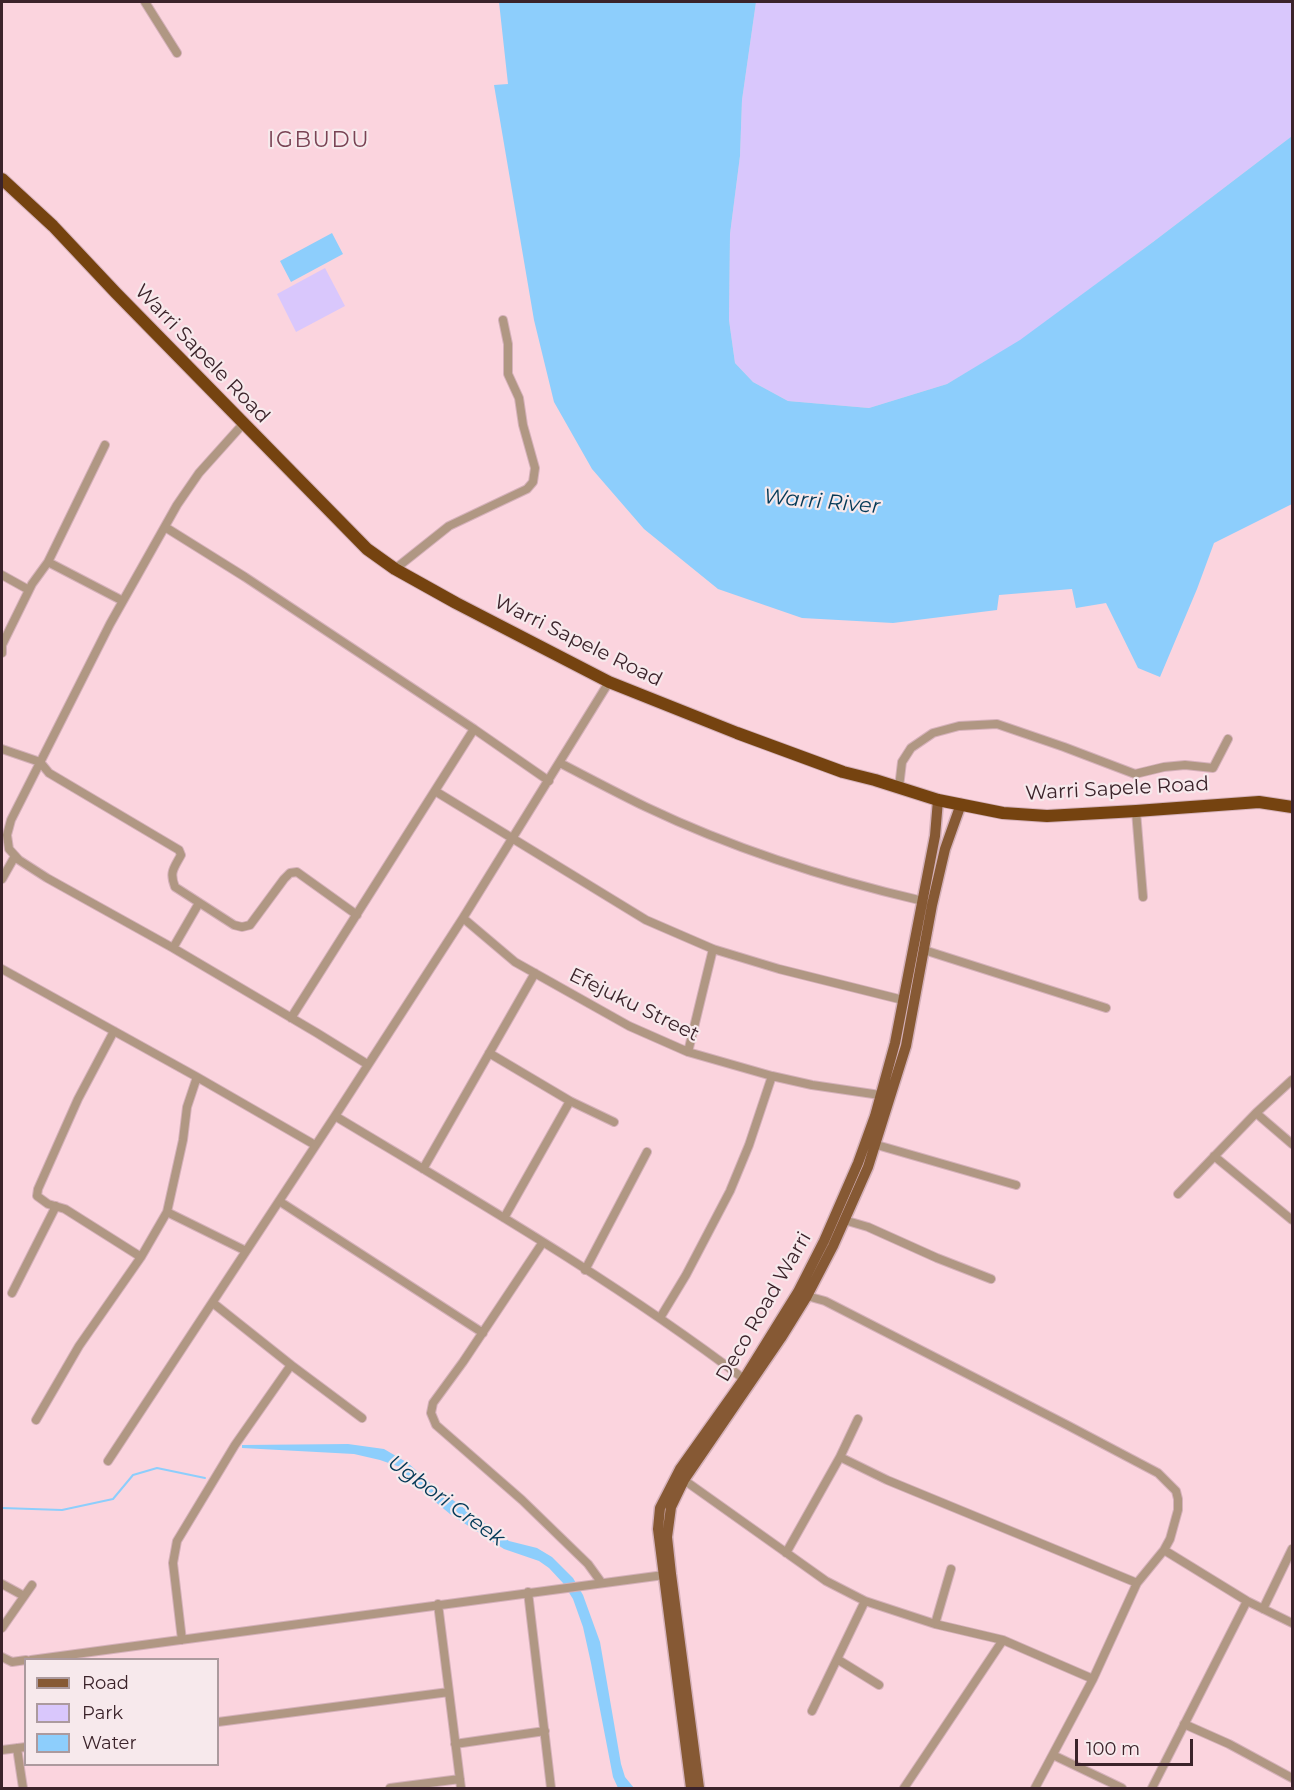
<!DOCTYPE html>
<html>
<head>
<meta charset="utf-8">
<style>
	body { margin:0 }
	#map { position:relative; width:1294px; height:1790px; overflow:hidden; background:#fbd4de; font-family:Montserrat,sans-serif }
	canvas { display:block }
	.frame { position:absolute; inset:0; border:3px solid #3b232a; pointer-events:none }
	.legend { position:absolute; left:24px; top:1658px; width:195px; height:108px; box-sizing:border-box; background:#f7e9ec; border:2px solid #ac9a9e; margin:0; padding:8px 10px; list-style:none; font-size:18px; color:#3b232a }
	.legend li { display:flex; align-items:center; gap:12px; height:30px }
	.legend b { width:30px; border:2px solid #ac9a9e }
	.scale { position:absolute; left:1075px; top:1739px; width:118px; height:27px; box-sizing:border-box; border:3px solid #3b232a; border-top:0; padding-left:8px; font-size:18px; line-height:21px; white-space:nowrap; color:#3b232a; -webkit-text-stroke:4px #f7e9ec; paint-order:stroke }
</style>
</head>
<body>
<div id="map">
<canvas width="1294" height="1790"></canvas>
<div class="frame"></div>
<ul class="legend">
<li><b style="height:8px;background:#865934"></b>Road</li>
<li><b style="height:16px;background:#d9c7fc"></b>Park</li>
<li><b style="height:16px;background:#8dcefc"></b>Water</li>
</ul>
<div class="scale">100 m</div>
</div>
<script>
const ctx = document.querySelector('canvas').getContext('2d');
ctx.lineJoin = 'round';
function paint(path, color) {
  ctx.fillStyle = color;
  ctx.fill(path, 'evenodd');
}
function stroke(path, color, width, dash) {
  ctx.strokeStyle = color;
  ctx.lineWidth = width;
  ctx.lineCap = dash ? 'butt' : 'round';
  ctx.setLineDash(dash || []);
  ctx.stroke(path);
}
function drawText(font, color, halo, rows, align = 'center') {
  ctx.font = font + ' Montserrat,sans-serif';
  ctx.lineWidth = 4.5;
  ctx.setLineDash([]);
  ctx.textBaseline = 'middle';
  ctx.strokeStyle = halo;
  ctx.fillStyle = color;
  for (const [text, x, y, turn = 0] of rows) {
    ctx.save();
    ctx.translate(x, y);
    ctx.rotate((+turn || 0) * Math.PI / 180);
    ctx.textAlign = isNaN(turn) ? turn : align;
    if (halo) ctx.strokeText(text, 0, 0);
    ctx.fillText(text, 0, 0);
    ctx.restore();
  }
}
paint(new Path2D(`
	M756,2H1292V136L1153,242L1020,341L947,384L869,408L788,401L753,382L735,363L729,320L730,234L740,156L742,100Z
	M325,268L345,306L296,332L277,294Z`), '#d9c7fc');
paint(new Path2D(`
	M499,2H756L742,100L740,156L730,234L729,320L735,363L753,382L788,401L869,408L947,384L1020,340L1153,242L1292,136V504L1214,543L1197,589L1160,677L1138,668L1106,603L1076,608L1072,589L999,595L997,610L893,623L802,618L718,589L644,529L592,469L554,402L534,320L494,85L508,84Z
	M332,233L343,254L291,282L280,261Z
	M348,1444L384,1449L408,1463L431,1484L509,1541L537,1548L552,1557L573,1578L583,1595L600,1642L621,1764L625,1777L634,1788H618L613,1777L591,1663L583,1627L573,1599L563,1583L549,1568L539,1561L504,1549L450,1514L415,1485L400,1467L380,1460L354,1454L242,1448V1445Z`), '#8dcefc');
stroke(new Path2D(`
	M2,1508L62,1510L113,1499L133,1475L157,1468L205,1478`), '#8dcefc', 2);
const minor = new Path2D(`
	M145,2L177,53
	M243,424L199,473L177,505L110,624L11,820L7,835L9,849L19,860L47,878L173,948L317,1033L367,1064
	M105,445L48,562L123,601
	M165,527L245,577L474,729
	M395,569L449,526L527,489L533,482L535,468L523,425L519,398L508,374V344L503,320
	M2,575L29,590
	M2,653V645L32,584L48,562
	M2,749L40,762L49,773L179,850L181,855C174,868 169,872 175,887L234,925L242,927L250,925L284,879L290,873L297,872L357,915
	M560,763C589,778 617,793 646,807C734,849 828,879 923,901
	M899,787L902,762L911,748L933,733L959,726L997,724L1064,747L1135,774L1164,767L1185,765L1213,768L1228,739
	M435,791L646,920L713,949L779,969L903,1000
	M1136,811L1143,897
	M2,879L15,856
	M463,918L515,962L629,1026L688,1052L772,1076L812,1085L880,1095
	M173,948L199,903
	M924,950L1106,1008
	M2,969L197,1077L315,1145
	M291,1018L474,729L549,781
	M114,1031L78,1099L38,1189L37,1196L48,1204L65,1209L141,1257
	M688,1052L713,949
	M489,1053L570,1101L614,1122
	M1256,1113L1292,1144
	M335,1116L463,918L609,682
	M870,1143L1016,1185
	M1214,1156L1292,1220
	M423,1169L535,973
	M1178,1194L1256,1113L1292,1080
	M279,1201L483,1333
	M167,1212L246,1251
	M504,1218L570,1101
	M844,1220L868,1227L937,1258L991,1279
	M543,1242L463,1362L433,1403L431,1413L436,1425L522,1500L588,1564L601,1582
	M585,1270L647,1152
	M12,1293L56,1206
	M807,1296L825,1301L1067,1425L1158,1473L1176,1491L1178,1499V1510L1170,1539L1164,1550L1137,1583L1093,1679L1035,1788
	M660,1318L686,1275L730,1191L749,1145L772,1076
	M291,1365L362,1418
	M36,1420L79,1346L141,1257L167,1212L183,1140L187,1107L197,1077
	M840,1457L858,1419
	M108,1461L335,1116C473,1199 615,1281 744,1379
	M684,1480L826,1581L865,1601L935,1624L1003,1640L1093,1679
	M1164,1550L1247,1601L1292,1623
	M786,1553L840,1457L887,1480L1137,1583
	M2,1584L24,1596
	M528,1592L551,1788
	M438,1604L461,1788
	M1263,1609L1292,1549
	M935,1624L951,1569
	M2,1628L32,1585
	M182,1640L173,1563L177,1541L235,1445L291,1365L213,1303
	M2,1657L12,1662L26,1660
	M837,1659L879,1685
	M31,1660L664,1575
	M812,1711L865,1601
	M218,1722L449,1692
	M1184,1724L1229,1744L1292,1778
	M455,1744L545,1731
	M17,1748L23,1788
	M2,1750L26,1747
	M1053,1755L1122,1788
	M390,1788L460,1779
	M904,1788L1003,1640
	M1152,1788L1247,1601`);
const major = new Path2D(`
	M691,1788L658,1529L660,1508L680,1469L744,1379L798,1292L824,1241L858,1163L875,1116L895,1043L935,836L938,800
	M699,1788L671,1574L667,1537L671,1507L684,1480L781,1338L807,1296L833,1246L868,1167L906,1046L932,905L945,849L961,804`);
const highway = new Path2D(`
	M2,179L53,226L116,293L367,549L395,569L456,603L609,682L737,733L843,772L875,780L938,800L1003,813L1047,816L1136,811L1259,802L1292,807`);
stroke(minor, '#d5b1ba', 10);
stroke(major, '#d5b1ba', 13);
stroke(highway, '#d5b1ba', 14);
stroke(minor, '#b09783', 8);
stroke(major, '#865934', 10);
stroke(highway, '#754310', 12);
drawText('20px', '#3b232a', '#f7e9ec', [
	["Warri Sapele Road",202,354,46],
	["Warri Sapele Road",578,641,26],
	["Warri Sapele Road",1117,789,-3],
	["Efejuku Street",634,1005,26],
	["Deco Road Warri",764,1307,-60]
]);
drawText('italic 21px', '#033957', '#f7e9ec', [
	["Warri River",822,502,5],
	["Ugbori Creek",446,1501,36]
]);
ctx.letterSpacing = '1.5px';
drawText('22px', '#794354', '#f7e9ec', [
	["IGBUDU",319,141]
]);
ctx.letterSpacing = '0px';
</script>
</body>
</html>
